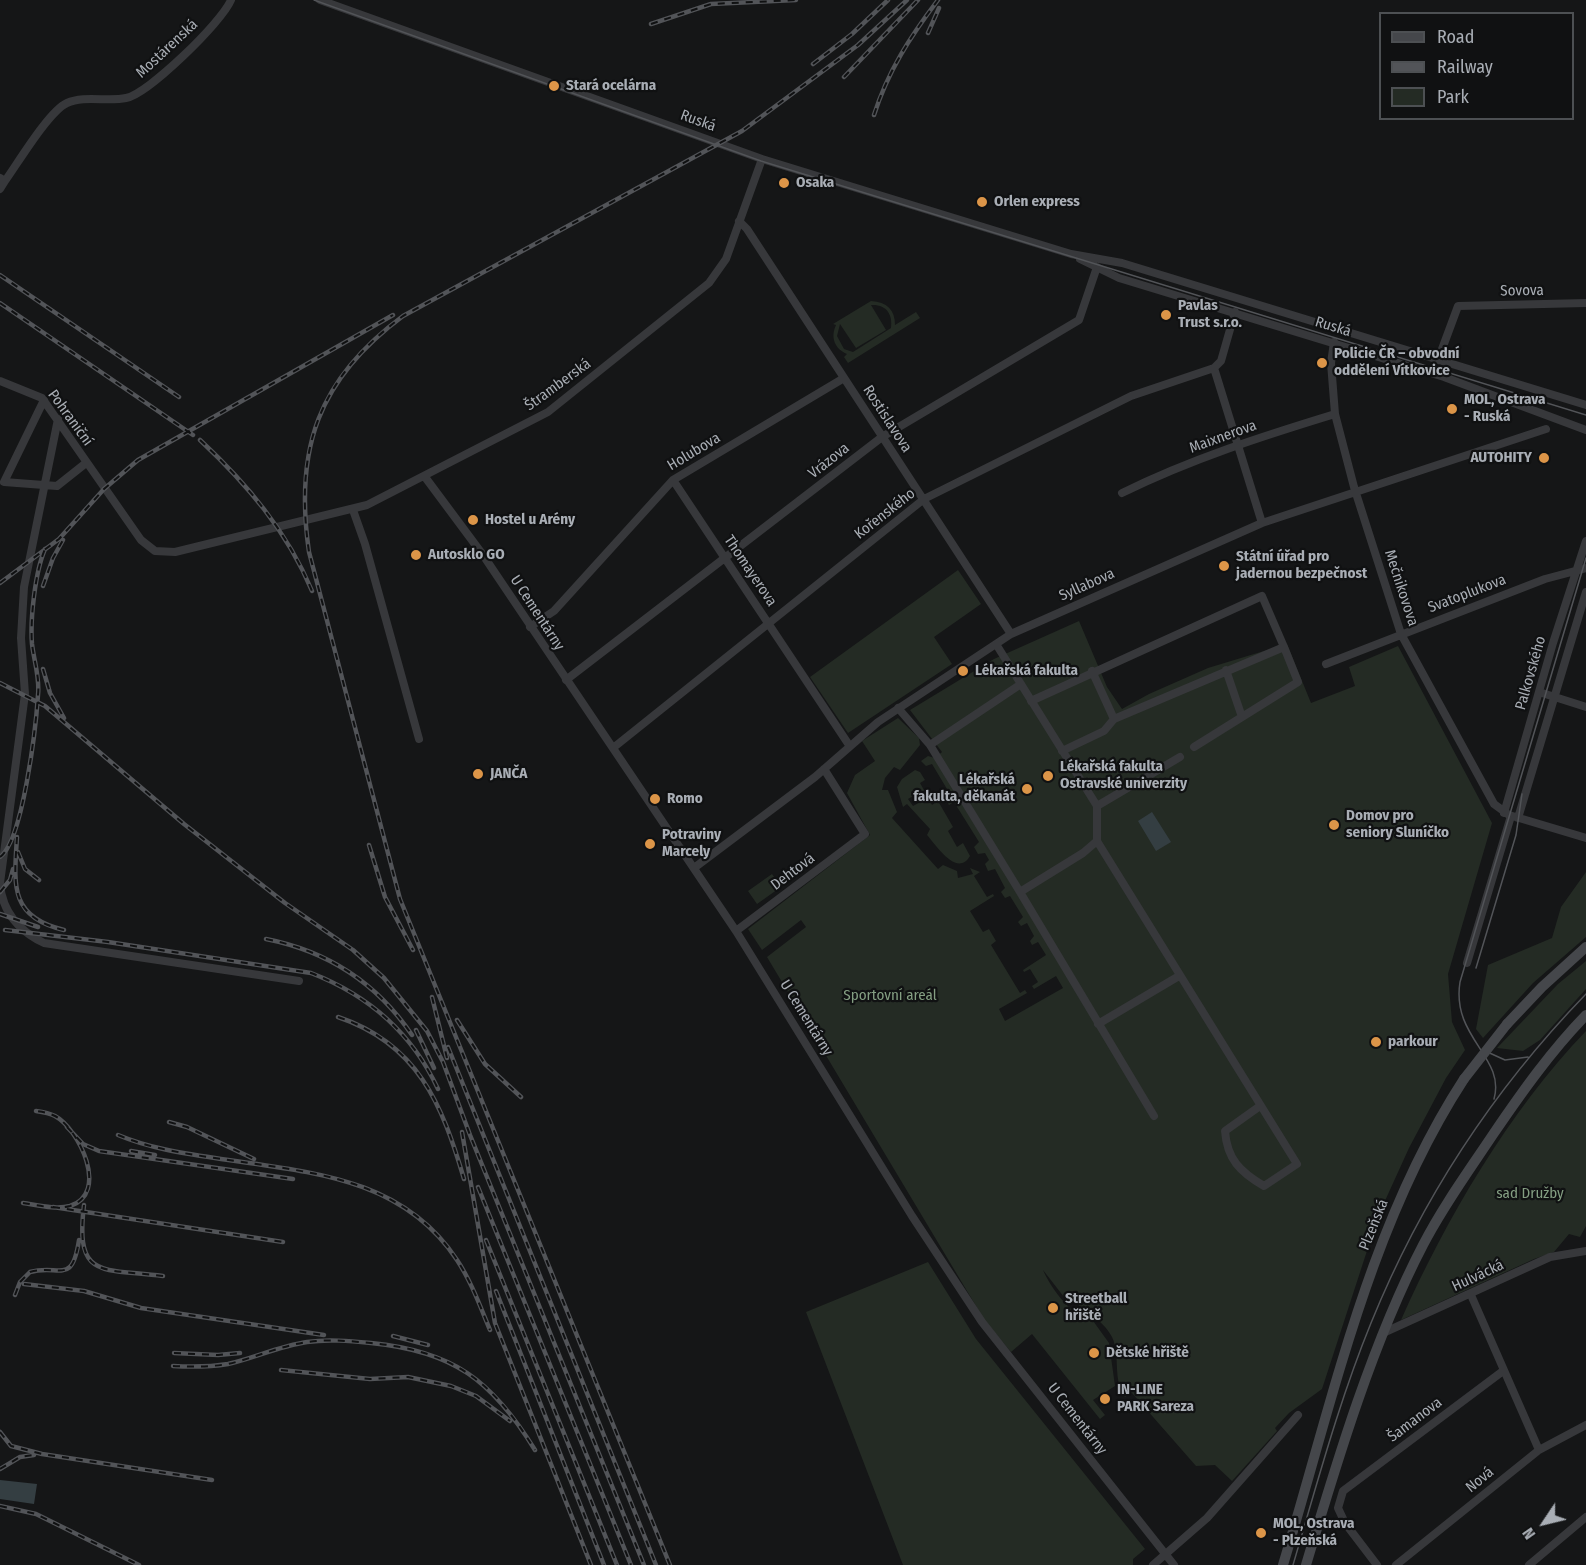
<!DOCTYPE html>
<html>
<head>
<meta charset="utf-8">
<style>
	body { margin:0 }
	#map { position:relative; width:1586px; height:1565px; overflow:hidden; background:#151617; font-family:"Fira Sans Condensed",sans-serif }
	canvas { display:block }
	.legend { position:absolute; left:1379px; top:12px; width:195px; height:108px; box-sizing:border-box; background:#101112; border:2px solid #4d5053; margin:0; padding:8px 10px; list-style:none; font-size:18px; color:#a9aeb5 }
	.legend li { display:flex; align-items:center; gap:12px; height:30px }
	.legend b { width:30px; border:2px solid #4d5053 }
	.north { position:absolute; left:1514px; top:1493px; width:60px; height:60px; -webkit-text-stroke:4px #101112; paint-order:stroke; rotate:235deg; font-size:16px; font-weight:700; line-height:24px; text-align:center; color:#a9aeb5 }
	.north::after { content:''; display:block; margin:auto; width:21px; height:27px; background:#a9aeb5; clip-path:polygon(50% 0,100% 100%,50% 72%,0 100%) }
</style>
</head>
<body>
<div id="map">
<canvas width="1586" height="1565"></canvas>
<ul class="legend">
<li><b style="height:8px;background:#45474b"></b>Road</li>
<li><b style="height:8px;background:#525458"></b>Railway</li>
<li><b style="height:16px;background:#242b24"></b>Park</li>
</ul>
<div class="north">N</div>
</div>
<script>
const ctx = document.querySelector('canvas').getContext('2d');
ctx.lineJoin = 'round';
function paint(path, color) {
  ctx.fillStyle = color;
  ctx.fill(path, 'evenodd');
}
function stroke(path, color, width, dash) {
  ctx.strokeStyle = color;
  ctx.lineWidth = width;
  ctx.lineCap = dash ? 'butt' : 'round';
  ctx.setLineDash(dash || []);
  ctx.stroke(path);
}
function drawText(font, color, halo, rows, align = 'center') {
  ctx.font = font + ' "Fira Sans Condensed",sans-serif';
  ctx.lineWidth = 4.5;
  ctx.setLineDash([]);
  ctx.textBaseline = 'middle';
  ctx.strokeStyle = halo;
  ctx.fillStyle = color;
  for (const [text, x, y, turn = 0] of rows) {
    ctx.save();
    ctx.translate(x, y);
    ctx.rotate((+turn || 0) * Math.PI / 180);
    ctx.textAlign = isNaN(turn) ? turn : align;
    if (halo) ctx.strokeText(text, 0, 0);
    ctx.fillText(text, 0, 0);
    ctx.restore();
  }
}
paint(new Path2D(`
	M871,301C887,302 895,310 895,325L916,312L920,318L848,363L844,357L847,354C835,349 830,338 836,325L833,324ZM871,305C886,304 893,314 891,328L853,352L844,349L837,336L840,324L856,348L886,330Z
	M958,570L981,604L934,637L952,664L848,733L810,677Z
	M1079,621L1107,687L1122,709L1149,694L1208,668L1287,644L1311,703L1355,686L1349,667L1398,646L1492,823L1448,974L1452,1022L1465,1050L1446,1078L1409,1148L1379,1214L1322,1389L1289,1413L1275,1428L1277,1431L1232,1481L1215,1465L1196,1466L1132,1393L1125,1397C1112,1379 1121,1356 1112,1337C1102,1318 1081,1310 1067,1295L1064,1297L1043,1270C1050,1287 1074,1320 1091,1318L1109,1343L1115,1386L1093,1400L1105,1415L1100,1419L1032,1334L1011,1352L985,1321L767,957L806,927L801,920L762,950L748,929L870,835L847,793L855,775L875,761L862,741L898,718L919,738L920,745L900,770L894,767L885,778L882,790H888L897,812L892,818L938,869L943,865L957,871L958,878L973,874L970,868L980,872L974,876L987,897L993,894L994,896L970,911L983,932L989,929L996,941L991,945L1020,993L1025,990L1027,993L999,1009L1005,1021L1063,988L1056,976L1034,989L1032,986L1038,982L1030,969L1024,972L1023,970L1046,955L1038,942L1032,945L1030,941L1034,936L1027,923L1021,926L1018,922L1023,917L1010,896L1005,898L1001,892L1005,888L995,869L988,871L985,864L989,860L985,853L978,854L974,847L979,842L954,802L949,805L947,802L953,799L932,764L926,766L921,761L928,756L935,758L942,752L910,710L994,659Z
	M915,770L920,772L925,780L920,783L925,792L922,791L908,799L913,806L926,799L927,795L932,805L938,801L953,827L948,831L957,847L963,843L970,856C957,878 936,845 927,835L930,829L907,804L903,807L897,787L902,779Z
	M1586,872V937L1533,983L1483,1038L1476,1029L1488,965L1552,938L1561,907Z
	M772,874L781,887L757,904L748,891Z
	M1586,961V989L1540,1040L1523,1051L1497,1048L1558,984Z
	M1586,1031V1226L1580,1237L1569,1234L1554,1252L1534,1259L1401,1320C1446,1219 1509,1111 1586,1031Z
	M928,1262L976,1339L1145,1549L1133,1559V1565H903L806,1312Z`), '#242b24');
paint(new Path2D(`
	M1152,812L1171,842L1156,851L1138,821Z
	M0,1480L37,1484L34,1504L0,1499Z`), '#343e42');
stroke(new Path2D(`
	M320,0L762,159L1071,254L1122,263L1586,405
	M0,178L5,181L0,189
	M5,181C18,163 49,111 67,103C84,95 108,102 126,98C148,94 222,22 231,0
	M739,221L747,229L1011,634
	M1080,259L1119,278L1444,377L1586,430
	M1235,312L1221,361L1214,368L1262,523
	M1334,342L1331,363L1335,414L1354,487L1401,634L1494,804L1509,815L1586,838
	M1438,360L1458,306L1586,303
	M0,381L42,398L141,540L155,551L175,552L367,505L548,412L709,283L726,259L762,159
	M44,400L4,482L57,486L86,463
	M425,477L483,555L736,931L912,1216L982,1322L1174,1565
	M673,480L849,745
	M1122,493C1191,459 1263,436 1335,414
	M353,510L365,544L419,739
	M530,627L554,611L673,480L844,378
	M996,644L1097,806V841L1297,1164L1264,1186C1240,1172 1227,1159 1225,1131L1260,1106
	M1326,664L1545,579L1586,568
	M1226,670L1242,717
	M1092,671L1114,719
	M566,680L882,437L1079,320L1097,267
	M1539,692L1586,707
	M1031,701L1262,596L1284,647
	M898,708L930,745L1020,892
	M930,745L1021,684
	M613,748L924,499L1131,396L1214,368
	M1062,751L1104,731L1114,719L1284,647L1298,682L1194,747
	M1097,806L1180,757
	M1504,813L1553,643L1586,541
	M1518,818L1586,592
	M1097,841L1083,853L1020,892L1154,1116
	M694,868L815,777L878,722L1011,634L1262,523L1546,429
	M0,883L25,694L21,638L24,587L58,419
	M0,885C3,913 19,931 44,943L299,981
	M736,931L865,834L824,769
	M1467,963L1511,816
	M1098,1024L1179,976
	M1471,1295L1539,1450
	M1383,1333L1550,1257L1586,1251
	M1153,1565L1207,1518L1298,1415
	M1377,1565L1345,1523L1338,1508L1343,1491L1503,1371
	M1396,1565L1539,1450L1586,1425
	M1529,1565L1586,1517`), '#37383b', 8);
stroke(new Path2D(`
	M1507,1024L1542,987L1586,947
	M1283,1565C1333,1400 1369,1225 1464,1079
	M1306,1565C1337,1461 1373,1341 1423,1245C1443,1206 1470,1169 1494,1133C1522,1092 1551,1051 1586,1015`), '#45474b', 10);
stroke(new Path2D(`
	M314,0L761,161L1586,415
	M1476,968L1516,835L1522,794
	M1483,1050L1505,1060L1528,1057
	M1494,1099C1506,1057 1451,1038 1460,982L1586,558
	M1293,1565C1317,1484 1339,1401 1371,1323C1421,1200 1494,1089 1586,994`), '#525458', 1.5);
const rail = new Path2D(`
	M651,24L711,4L796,0
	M928,33L939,8
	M813,64L852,34L888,0
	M844,77L918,0
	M874,115C888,71 910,37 938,0
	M0,275L179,397
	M0,303L193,435
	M200,440C247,484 287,531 312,591
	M0,583L59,539L104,489L138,460L393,315
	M43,586L53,558L63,540
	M43,669L50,693L64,718
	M0,683L45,706L184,824L285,903L353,950L384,978L427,1031L443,1062L470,1135L644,1565
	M17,837C14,885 9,917 64,930
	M369,845L385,897L413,950
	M18,852L25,869L39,880
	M0,857C23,841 36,726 38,695C40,678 34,661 32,644C30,620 35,572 45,549
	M0,892L10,880L13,869
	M0,914L38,927
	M5,930L108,942L311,973C368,995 412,1033 438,1089
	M266,939C327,951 376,982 412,1035
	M432,997L447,1058
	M338,1017C418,1044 442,1104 464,1179
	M457,1020L485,1064L521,1097
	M416,1030L434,1068
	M448,1047L656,1565
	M169,1122L187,1127L254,1159
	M67,1127L83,1144L99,1151L293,1179
	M462,1132L495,1323L591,1565
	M118,1135C149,1148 181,1153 215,1158C305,1172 401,1175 457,1260C471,1281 480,1306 490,1330
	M131,1151L155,1155
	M478,1187L631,1565
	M23,1203C37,1205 56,1210 70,1206C110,1193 79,1129 55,1116C49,1113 43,1112 36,1111
	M84,1205C75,1280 101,1268 163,1276
	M53,1207L283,1242
	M486,1240L617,1565
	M24,1284L84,1291L141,1308L324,1335
	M496,1291L604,1565
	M15,1295L20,1282L30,1272C60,1264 72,1286 79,1240
	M393,1336L428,1345
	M174,1353L218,1355L240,1353
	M173,1366C191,1367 209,1367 228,1364C254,1358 280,1346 307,1342C328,1339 350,1341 371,1343C453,1351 492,1380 535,1450
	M281,1370L370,1379L408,1377L451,1386L476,1396L510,1421
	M0,1432L11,1446L42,1454L212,1480
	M0,1469L20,1457L34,1455
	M0,1506L36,1514L139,1565
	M670,1565L400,899L309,552C294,449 318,379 403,316L742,131L858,45L907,0`);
stroke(rail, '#525458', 4.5);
stroke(rail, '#101112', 2, [7]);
stroke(new Path2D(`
	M1464,1079L1507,1024`), '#45474b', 10);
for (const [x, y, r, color] of [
	[554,86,6,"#dc9548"],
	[784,183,6,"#dc9548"],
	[982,202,6,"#dc9548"],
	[1166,315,6,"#dc9548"],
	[1322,363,6,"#dc9548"],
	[1452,409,6,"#dc9548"],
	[1544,458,6,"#dc9548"],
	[473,520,6,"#dc9548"],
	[416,555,6,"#dc9548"],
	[1224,566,6,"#dc9548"],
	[963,671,6,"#dc9548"],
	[478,774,6,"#dc9548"],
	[1048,776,6,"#dc9548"],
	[1027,789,6,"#dc9548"],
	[655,799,6,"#dc9548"],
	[1334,825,6,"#dc9548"],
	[650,844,6,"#dc9548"],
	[1376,1042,6,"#dc9548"],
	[1053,1308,6,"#dc9548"],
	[1094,1353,6,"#dc9548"],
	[1105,1399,6,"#dc9548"],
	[1261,1533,6,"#dc9548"]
]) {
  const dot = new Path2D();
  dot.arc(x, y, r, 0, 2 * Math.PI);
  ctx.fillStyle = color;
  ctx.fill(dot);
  stroke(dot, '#101112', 2);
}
drawText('15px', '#a9aeb5', '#101112', [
	["Mostárenská",167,49,-43],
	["Ruská",698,121,20],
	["Sovova",1522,291,-1],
	["Ruská",1333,327,17],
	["Štramberská",558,385,-36],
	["Pohraniční",70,418,54],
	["Rostislavova",887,419,57],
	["Maixnerova",1223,437,-20],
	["Holubova",694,452,-31],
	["Vrázova",829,461,-38],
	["Kořenského",885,514,-38],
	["Thomayerova",750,571,56],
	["Syllabova",1087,585,-24],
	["Mečnikovova",1401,588,72],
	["Svatoplukova",1467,594,-21],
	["U Cementárny",537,613,57],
	["Palkovského",1531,673,-74],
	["Dehtová",793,872,-37],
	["U Cementárny",806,1018,58],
	["Plzeňská",1374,1225,-68],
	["Hulvácká",1478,1276,-25],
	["U Cementárny",1077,1419,52],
	["Šamanova",1415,1420,-37],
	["Nová",1480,1480,-39]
]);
drawText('bold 15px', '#a9aeb5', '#101112', [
	["Stará ocelárna",566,86],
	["Osaka",796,183],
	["Orlen express",994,202],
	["Pavlas",1178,306],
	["Trust s.r.o.",1178,323],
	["Policie ČR – obvodní",1334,354],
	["oddělení Vítkovice",1334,371],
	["MOL, Ostrava",1464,400],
	["- Ruská",1464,417],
	["AUTOHITY",1532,458,"right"],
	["Hostel u Arény",485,520],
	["Autosklo GO",428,555],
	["Státní úřad pro",1236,557],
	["jadernou bezpečnost",1236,574],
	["Lékařská fakulta",975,671],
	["Lékařská fakulta",1060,767],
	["Ostravské univerzity",1060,784],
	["JANČA",490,774],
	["Lékařská",1015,780,"right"],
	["fakulta, děkanát",1015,797,"right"],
	["Romo",667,799],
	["Domov pro",1346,816],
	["seniory Sluníčko",1346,833],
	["Potraviny",662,835],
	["Marcely",662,852],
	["parkour",1388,1042],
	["Streetball",1065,1299],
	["hřiště",1065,1316],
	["Dětské hřiště",1106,1353],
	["IN-LINE",1117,1390],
	["PARK Sareza",1117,1407],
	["MOL, Ostrava",1273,1524],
	["- Plzeňská",1273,1541]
], 'left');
drawText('15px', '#849e82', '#101112', [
	["Sportovní areál",890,996],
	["sad Družby",1530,1194]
]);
</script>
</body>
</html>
